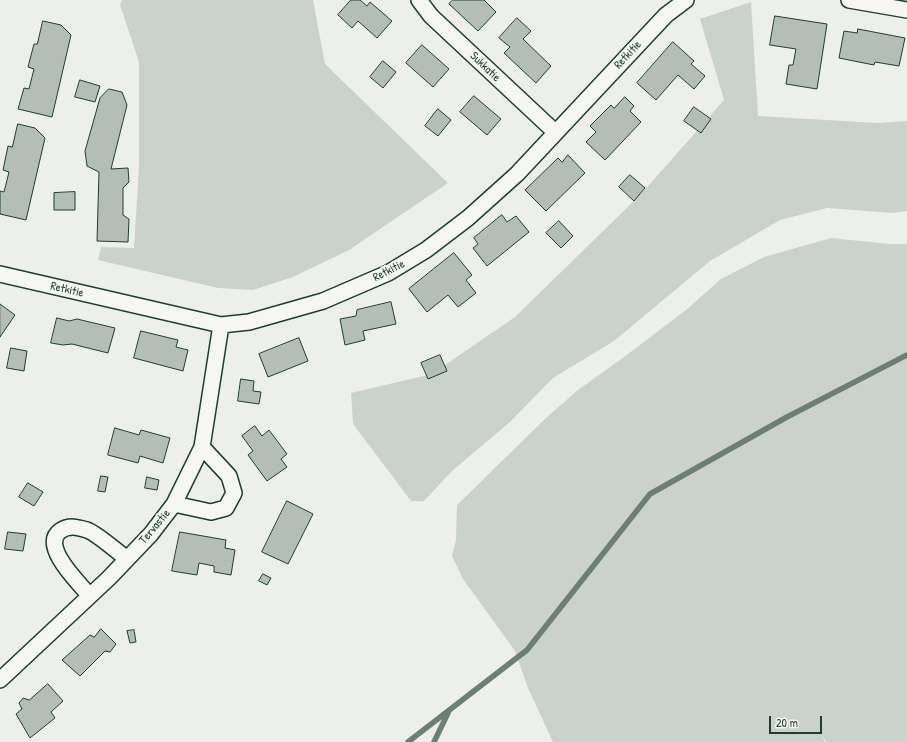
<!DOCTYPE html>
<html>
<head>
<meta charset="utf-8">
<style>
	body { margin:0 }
	#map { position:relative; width:907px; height:742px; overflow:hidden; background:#edefea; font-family:"Patrick Hand",sans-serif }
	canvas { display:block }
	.scale { position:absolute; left:769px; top:716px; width:53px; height:18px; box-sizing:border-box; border:2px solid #1f3d34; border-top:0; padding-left:5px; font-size:12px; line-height:14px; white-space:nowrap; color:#1f3d34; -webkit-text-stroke:3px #f6f6f2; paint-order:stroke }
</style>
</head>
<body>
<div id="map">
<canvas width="907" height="742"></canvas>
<div class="scale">20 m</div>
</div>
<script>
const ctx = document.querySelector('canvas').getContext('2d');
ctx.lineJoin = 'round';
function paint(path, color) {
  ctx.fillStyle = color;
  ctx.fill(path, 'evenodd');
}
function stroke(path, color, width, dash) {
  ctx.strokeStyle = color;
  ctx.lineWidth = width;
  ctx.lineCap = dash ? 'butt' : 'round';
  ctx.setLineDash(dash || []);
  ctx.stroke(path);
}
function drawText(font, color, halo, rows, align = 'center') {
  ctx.font = font + ' "Patrick Hand",sans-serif';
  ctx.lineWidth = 4;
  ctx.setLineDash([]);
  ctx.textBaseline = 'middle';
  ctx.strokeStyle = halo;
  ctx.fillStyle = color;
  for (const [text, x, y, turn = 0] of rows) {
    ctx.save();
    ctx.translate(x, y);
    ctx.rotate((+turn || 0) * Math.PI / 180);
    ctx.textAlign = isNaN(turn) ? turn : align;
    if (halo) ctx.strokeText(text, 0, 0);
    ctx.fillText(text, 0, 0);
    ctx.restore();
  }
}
paint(new Path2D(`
	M122,0H313L325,64L448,183L349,250L293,277L253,290L218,288L98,260L101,247L134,248L139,167V62L120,5Z
	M751,2L758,116L877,123L907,121V211L893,213L827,208L780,220L710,261L614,341L553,378L510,422L452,471L424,501H411L353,424L351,393L432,374L515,317L642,193L724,100L700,19Z
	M831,238L890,244H907V742H827L821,735L825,742H553L528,688L515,651L463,579L452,556L456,540L457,505L547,417L578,390L624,357L686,310L721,279L764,257Z`), '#cbd2cc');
stroke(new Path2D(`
	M408,742L527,650L650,494L787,417L907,355
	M434,742L448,713`), '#6c7e77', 5.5);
const building = new Path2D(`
	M351,0H360L367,6L370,2L392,21L377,38L358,21L352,28L338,15Z
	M453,0H484L496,12L478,31L449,4Z
	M775,16L827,24L817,89L786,84L789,65H793L796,49L770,45Z
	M517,18L531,31L523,39L551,66L536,83L504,53L510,47L499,38Z
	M43,21L61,25L71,35L52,117L18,109L24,88L29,89L34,69L28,67L34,44H37Z
	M858,29L905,38L899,66L875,62L874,65L839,58L844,31L857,33Z
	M673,42L694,61L691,64L705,76L694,89L678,75L656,100L637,83Z
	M422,45L449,69L433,87L406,63Z
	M383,61L396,72L383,88L370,77Z
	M80,80L100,86L95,102L75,97Z
	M109,89L122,92L127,105L111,169L128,168L129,182L123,188V215L129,219L128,242L97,241L99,172L87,166L85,151L100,98Z
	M474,96L501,119L487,135L460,112Z
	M625,97L634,106L630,111L641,122L605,160L586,142L596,132L590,126L611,105L614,108Z
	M694,107L711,119L701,133L684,121Z
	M438,109L451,120L438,136L425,126Z
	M18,124L35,128L45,138L26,220L0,214V191L4,192L9,172L3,170L8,146L12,147Z
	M568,155L585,173L546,211L525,190L558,158L562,162Z
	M630,175L645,188L634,201L619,187Z
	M75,192V210H54V193Z
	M502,215L507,222L516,216L529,232L487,266L473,248L478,244L474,238Z
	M559,221L573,236L561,248L546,233Z
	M454,253L472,275L466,280L476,293L458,307L448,295L427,312L409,289Z
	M391,302L396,324L363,331L365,340L345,345L340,319L356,316L357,310Z
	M0,304L15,315L0,337Z
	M57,318L69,321L77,319L115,328L108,353L72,344L63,345L51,343Z
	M141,331L178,340L176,347L188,350L183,371L134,358Z
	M299,338L308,361L268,377L259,354Z
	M11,348L27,351L24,371L7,368Z
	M440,355L447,371L428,379L421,363Z
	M241,379L254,381L253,391L261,392L259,404L238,401Z
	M255,426L262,436L269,430L287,454L281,459L287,467L267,481L248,455L253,451L242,436Z
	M115,428L139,435L141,430L170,438L163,463L140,456L138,463L108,455Z
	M101,476L108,477L105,492L98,491Z
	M147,477L159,480L157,490L145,488Z
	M28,483L43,492L34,506L19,497Z
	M287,501L313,514L288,564L262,552Z
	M8,532L26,534L23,551L5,549Z
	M180,532L226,540L225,548L235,550L231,575L214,572V566L199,563L197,575L172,571Z
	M263,574L271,578L267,585L259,581Z
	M101,629L116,644L110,652L105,651L80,676L62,660L90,635L94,637Z
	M134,630L136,642L130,643L127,631Z
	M48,684L63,701L51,712L55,718L30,738L16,714L22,709L19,703L23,698L29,700Z`);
paint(building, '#b4bdb8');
stroke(building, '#1f3d34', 1);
const minor = new Path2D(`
	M419,0L431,16L555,132
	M849,0L907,10
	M0,274L221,325L249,322L323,301L388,273L426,250L468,218L517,174L666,15L686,0
	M174,504L211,512L226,508L234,493L229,476L202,447
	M89,595C80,584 40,546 60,531C69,525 77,527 87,530C96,533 118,552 127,559
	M0,680L109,578L151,534L174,504L202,447L221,325`);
stroke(minor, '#1f3d34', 18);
stroke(minor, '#f6f6f2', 15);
drawText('12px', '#1f3d34', '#f6f6f2', [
	["Retkitie",628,55,-47],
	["Sukkatie",485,67,44],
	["Retkitie",389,271,-27],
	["Retkitie",67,290,13],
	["Tervastie",155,527,-50]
]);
</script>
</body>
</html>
